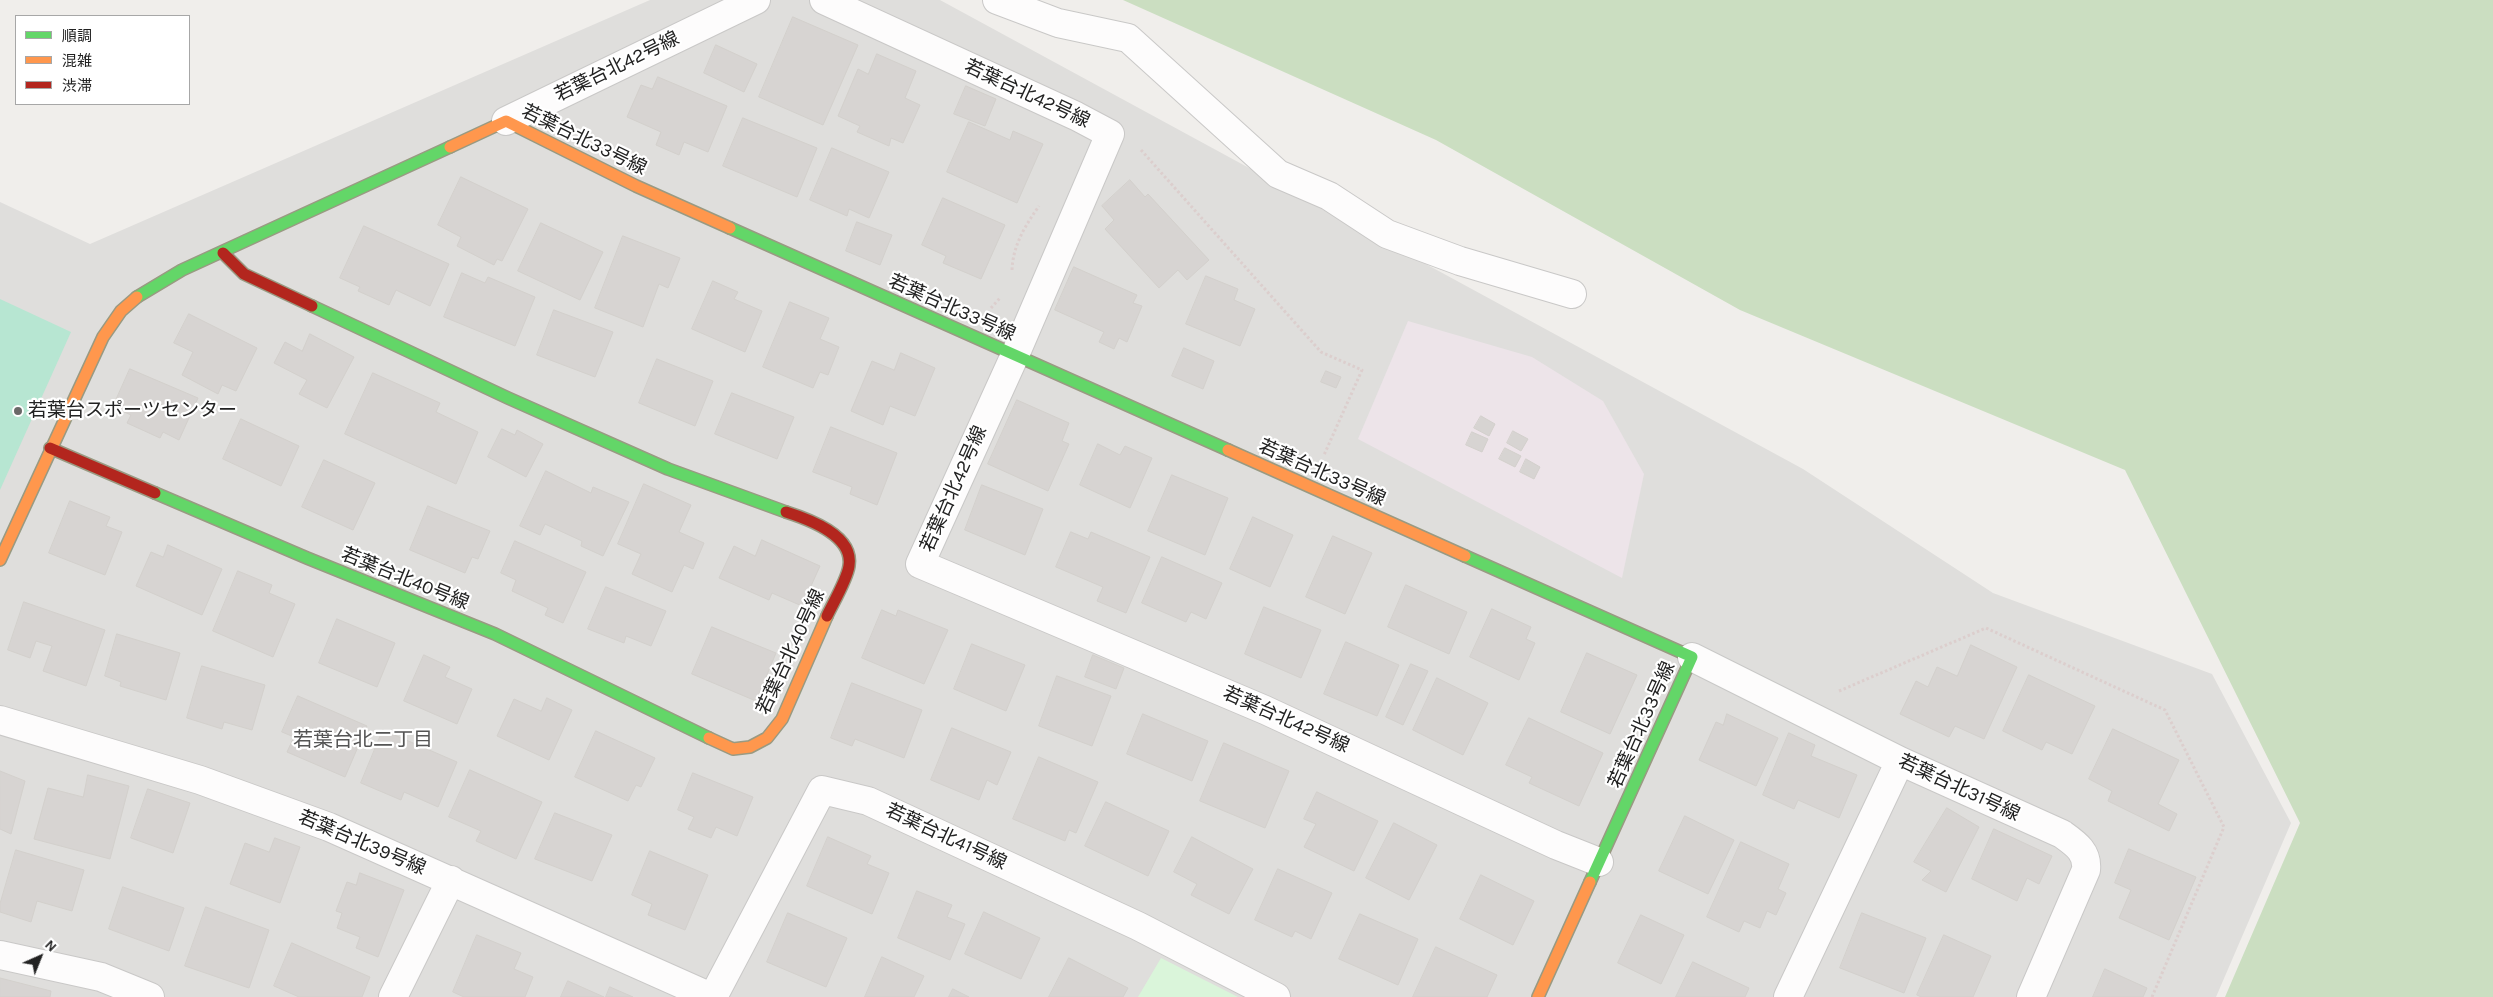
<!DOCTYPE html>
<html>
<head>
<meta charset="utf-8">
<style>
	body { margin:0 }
	#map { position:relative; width:2493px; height:997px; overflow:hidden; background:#f0eeeb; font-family:Karla,"Noto Sans JP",sans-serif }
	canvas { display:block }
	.legend { position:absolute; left:15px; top:15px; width:175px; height:90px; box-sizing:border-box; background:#fff; border:1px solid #a7a7a7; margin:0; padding:6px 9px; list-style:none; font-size:15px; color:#222 }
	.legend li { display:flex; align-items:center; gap:10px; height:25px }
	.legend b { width:25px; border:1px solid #a7a7a7 }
	.north { position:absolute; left:15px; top:932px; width:50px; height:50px; -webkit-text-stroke:4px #fff; paint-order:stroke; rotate:44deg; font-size:14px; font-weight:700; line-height:20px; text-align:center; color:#222 }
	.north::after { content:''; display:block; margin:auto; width:18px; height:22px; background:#222; clip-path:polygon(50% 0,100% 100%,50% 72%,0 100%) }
</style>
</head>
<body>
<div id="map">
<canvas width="2493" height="997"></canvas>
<ul class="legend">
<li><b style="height:6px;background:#63d668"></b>順調</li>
<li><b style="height:6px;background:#ff974d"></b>混雑</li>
<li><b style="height:6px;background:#b3261e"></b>渋滞</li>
</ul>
<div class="north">N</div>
</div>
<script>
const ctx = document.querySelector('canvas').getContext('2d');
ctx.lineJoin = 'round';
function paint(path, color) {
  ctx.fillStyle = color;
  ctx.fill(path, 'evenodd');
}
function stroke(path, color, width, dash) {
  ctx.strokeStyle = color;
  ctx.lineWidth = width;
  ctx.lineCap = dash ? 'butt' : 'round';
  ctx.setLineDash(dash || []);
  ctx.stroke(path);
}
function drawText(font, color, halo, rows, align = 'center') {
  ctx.font = font + ' Karla,"Noto Sans JP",sans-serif';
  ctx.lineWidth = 4.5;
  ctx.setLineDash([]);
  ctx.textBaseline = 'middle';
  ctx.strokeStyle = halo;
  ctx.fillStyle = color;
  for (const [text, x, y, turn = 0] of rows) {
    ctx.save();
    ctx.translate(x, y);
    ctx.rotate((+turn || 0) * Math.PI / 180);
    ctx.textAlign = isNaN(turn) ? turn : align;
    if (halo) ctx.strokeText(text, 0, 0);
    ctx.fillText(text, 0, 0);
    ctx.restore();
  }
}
paint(new Path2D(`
	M650,0H940L1803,469L1993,593L2212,674L2291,823L2216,997H0V202L90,244Z`), '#dfdedc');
paint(new Path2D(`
	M1408,321L1532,357L1603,401L1644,474L1622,578L1358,439Z`), '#ede4e9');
paint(new Path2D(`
	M1123,0H2493V997H2225L2300,823L2125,470L1740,310L1436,140Z`), '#cbdec1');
paint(new Path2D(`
	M1161,958L1238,997H1138Z`), '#daf5da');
paint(new Path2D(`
	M0,299L71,332L0,490Z`), '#b7e6d2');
const building = new Path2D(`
	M793,17L858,45L823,125L759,97Z
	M716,45L757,64L744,92L704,73Z
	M877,54L916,71L905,98L920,105L903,143L891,138L889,146L857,132L860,126L838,116L858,69L868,74Z
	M658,77L727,106L708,152L684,142L679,155L656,145L661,132L627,117L641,85L652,89Z
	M966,86L996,99L985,126L954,114Z
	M743,118L817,148L797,197L723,166Z
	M969,122L1010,140L1013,131L1043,144L1017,203L947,172Z
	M832,148L889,172L869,218L849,209L847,216L810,200Z
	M461,177L528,209L502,261L497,259L494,265L457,246L461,237L438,225Z
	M1130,180L1145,197L1148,194L1209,260L1187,280L1178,270L1159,288L1105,229L1114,220L1102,206Z
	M943,198L1005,225L981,279L943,263L946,256L922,245Z
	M857,222L892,235L880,265L846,251Z
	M541,223L603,252L580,300L518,271Z
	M364,226L449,264L430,306L396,290L389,305L358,291L360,287L340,278Z
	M623,236L680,258L668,288L659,284L643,327L595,308Z
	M1074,267L1137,295L1133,303L1142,306L1127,342L1119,338L1114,349L1099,342L1104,332L1055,310Z
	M462,273L485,283L488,277L535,297L515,346L444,317Z
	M1206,276L1238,289L1234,300L1255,309L1240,346L1186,324Z
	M713,281L738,292L734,299L762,311L745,352L692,329Z
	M790,302L829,318L820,339L839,347L828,375L820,372L813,388L763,367Z
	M554,310L613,332L595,377L537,355Z
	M189,314L257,348L236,391L222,385L218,394L182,375L193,352L174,343Z
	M310,334L354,357L327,408L299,394L307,380L274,363L285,342L302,351Z
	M1184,348L1214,361L1203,389L1172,376Z
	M901,353L935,368L915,416L890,406L883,425L851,411L872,361L894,370Z
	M657,359L713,381L695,426L639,403Z
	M130,369L198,398L179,440L163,432L160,438L127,423L131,415L113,407Z
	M1326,371L1341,377L1336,388L1321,382Z
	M373,373L440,403L436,412L478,432L456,484L345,434Z
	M732,393L794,417L777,459L715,434Z
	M1017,400L1069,423L1062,441L1069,444L1048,491L988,464Z
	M1481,416L1495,424L1489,436L1474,428Z
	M241,419L299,446L281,486L223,459Z
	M831,427L897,453L877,505L850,494L852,487L813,472Z
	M502,429L515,435L517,430L543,444L526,477L488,457Z
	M1513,431L1528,439L1521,451L1507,443Z
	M1472,432L1488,439L1482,452L1466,445Z
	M1098,444L1120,455L1125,446L1152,458L1130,508L1080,485Z
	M1505,448L1521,456L1515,467L1499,459Z
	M1526,459L1540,467L1534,479L1520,472Z
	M324,460L375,483L353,530L302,507Z
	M546,471L591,493L593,487L629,502L603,556L581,546L582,541L545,524L540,535L520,526Z
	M1172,475L1228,498L1205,555L1148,531Z
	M644,484L691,505L679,532L704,543L693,569L684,565L672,592L632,574L641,554L618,544Z
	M982,485L1043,509L1025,555L965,530Z
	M70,501L110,517L106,526L122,532L105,575L49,553Z
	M428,506L490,531L478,559L472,557L465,573L410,550Z
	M1253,517L1293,535L1270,587L1230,569Z
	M1071,532L1088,539L1091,532L1150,557L1126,613L1097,601L1103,587L1056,567Z
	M1333,536L1372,553L1345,614L1306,597Z
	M762,540L820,566L802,606L772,593L769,600L719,578L734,546L755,556Z
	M515,541L586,572L563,623L545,615L548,608L512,591L516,580L501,573Z
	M168,545L222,569L202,615L136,586L151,552L163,557Z
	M1162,557L1222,583L1206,619L1191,612L1186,622L1142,603Z
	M238,571L272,585L269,593L295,604L273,657L213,631Z
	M1406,585L1467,612L1449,654L1388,627Z
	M606,587L666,611L651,646L626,636L624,643L588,629Z
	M24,602L105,630L86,686L43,671L52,646L36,641L30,658L8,650Z
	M1264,607L1321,630L1301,678L1245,654Z
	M1492,609L1531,627L1526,639L1535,643L1519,680L1470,657Z
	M882,610L896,616L898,610L948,630L924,684L862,658Z
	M337,619L395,643L377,687L319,663Z
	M712,627L776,653L756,701L692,674Z
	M117,634L180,653L166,700L120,686L121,682L105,676Z
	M1346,642L1399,665L1377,716L1324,694Z
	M972,644L1025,665L1006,711L954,689Z
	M1971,645L2017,667L1984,739L1955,726L1949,737L1900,714L1916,681L1928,687L1937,667L1957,676Z
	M1587,653L1637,675L1610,734L1561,712Z
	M424,655L450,667L445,677L472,689L457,724L404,701Z
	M1093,655L1124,668L1116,689L1085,677Z
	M1411,664L1428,671L1403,725L1386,717Z
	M202,666L265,685L252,730L224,722L222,729L187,718Z
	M2029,675L2095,706L2072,754L2046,742L2042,750L2003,731Z
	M1057,676L1111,696L1092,746L1039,726Z
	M1437,678L1488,703L1463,755L1413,730Z
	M852,683L922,710L904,758L855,739L852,746L831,738Z
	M298,696L367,726L345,777L287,752L294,737L282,732Z
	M547,698L572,710L549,760L497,736L514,699L541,711Z
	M1143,714L1208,741L1192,781L1127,754Z
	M1727,714L1778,738L1756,786L1699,760L1716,722L1723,725Z
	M1529,718L1603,753L1579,806L1529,783L1532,777L1506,765Z
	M952,728L1011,752L997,785L987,780L979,800L931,780Z
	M2113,729L2179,760L2158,804L2177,814L2169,831L2108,801L2112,791L2089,779Z
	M383,730L457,762L438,807L404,792L401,800L361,783Z
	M596,731L655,758L641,787L636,785L628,801L575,777Z
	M1789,733L1815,745L1811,756L1857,775L1839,818L1798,800L1794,809L1763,795Z
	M1224,743L1289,771L1265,828L1200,801Z
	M1039,757L1098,782L1076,833L1069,830L1065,841L1013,819Z
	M470,770L542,802L516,859L476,841L481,831L449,817Z
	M0,771L25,781L11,834L0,829Z
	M693,773L753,797L737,836L716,827L711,838L688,829L694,817L678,810Z
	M88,775L129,786L110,859L34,839L48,788L83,797Z
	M148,789L190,803L173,853L131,838Z
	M1317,792L1378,821L1354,871L1304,847L1316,824L1304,819Z
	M1106,802L1169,831L1148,876L1085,846Z
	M1947,808L1979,827L1946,892L1922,880L1931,871L1914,862Z
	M555,813L612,835L592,881L535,859Z
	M1685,816L1734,840L1708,894L1659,871Z
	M1394,823L1437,845L1409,900L1366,878Z
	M1994,829L2052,856L2039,884L2027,878L2017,901L1972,879Z
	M828,837L871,856L867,864L889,873L872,914L807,886Z
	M1192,837L1253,869L1229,914L1191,895L1197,884L1174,872Z
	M275,838L300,847L280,903L230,884L245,843L269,852Z
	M1741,842L1789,864L1778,889L1786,893L1776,915L1767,911L1760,928L1744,921L1739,932L1707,917Z
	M2129,849L2196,877L2169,940L2119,918L2131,890L2115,883Z
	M16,850L84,870L72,911L37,901L31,922L0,912V904Z
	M650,851L708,875L685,930L648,915L652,904L632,895Z
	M1278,869L1332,893L1311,939L1295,931L1292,937L1255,920Z
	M360,873L404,890L378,957L356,948L360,937L337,928L342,913L336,911L347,882L356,885Z
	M1481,875L1534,901L1513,945L1460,919Z
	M123,887L184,908L169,951L109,929Z
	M917,891L952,905L947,917L965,924L950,960L898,938Z
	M206,907L269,930L249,988L185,966Z
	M984,912L1040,938L1021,979L965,954Z
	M788,913L847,938L826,987L767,962Z
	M1862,913L1926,938L1904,993L1840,968Z
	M1360,914L1418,939L1398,985L1339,959Z
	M1641,915L1684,935L1661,984L1618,963Z
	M477,935L521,953L514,969L533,977L525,997H464L453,992Z
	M1944,935L1991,956L1973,997H1921L1917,995Z
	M292,943L370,977L362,997H299L274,986Z
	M1436,947L1497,975L1487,997H1413Z
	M882,957L924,976L914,997H865Z
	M1069,958L1128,988L1123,997H1049Z
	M1693,962L1749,988L1745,997H1676Z
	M2105,969L2147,988L2143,997H2093Z
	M0,978L51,991L50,997H0Z
	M568,981L604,997H561Z
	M610,987L633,997H606Z
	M953,989L969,997H949Z`);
paint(building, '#d7d4d2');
stroke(building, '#d3d0cc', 1);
const street = new Path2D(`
	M824,0L1076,116L1110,134L1015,355L920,564L1265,710L1556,845L1599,862
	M997,0L1058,23L1128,38L1278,174L1329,196L1387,234L1460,261L1572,294
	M506,121L756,0
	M1692,657L1900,761L2062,834C2076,844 2088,852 2086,870L2031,997
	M0,720L200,780L329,827L711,997
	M0,955L101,977L150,997
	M393,997L451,880
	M713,997L822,790L868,801L1138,926L1276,997
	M1788,997L1900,761`);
const fast = new Path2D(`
	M730,228L1228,450
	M137,297L182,270L450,147
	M312,306L508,398L668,469L786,512
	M155,493L307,558L495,634L709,738
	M1465,556L1692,657L1590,882`);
const slow = new Path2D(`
	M450,147L506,121L636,186L730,228
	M1228,450L1465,556
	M0,560L103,337L121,311L137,297
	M709,738L733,749L750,747L767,738L782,719L827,616
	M1538,997L1590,882`);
const jam = new Path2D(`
	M223,253L244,274L312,306
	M50,448L155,493
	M786,512C808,519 854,535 849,566C847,580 833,603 827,616`);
stroke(street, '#c9c8c7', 30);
stroke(fast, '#999a82', 14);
stroke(slow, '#999a82', 14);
stroke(jam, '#999a82', 14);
stroke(new Path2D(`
	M1141,150L1321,352L1362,370L1324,455
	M1012,270C1013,245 1025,226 1039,206
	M991,308L1000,298
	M1839,691L1986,628L2165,710L2224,827L2152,997`), '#dccecd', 3, [2.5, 2.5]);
stroke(street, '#fdfcfc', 28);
stroke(fast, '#63d668', 11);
stroke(slow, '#ff974d', 11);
stroke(jam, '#b3261e', 11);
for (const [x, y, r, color] of [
	[18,411,5,"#6a6968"]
]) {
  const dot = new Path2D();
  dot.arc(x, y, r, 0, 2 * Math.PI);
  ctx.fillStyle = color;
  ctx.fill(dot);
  stroke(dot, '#fff', 2);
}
drawText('19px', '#222', '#fff', [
	["若葉台北42号線",617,67,-26],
	["若葉台北42号線",1027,94,25],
	["若葉台北33号線",584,140,26],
	["若葉台北33号線",952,308,24],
	["若葉台北33号線",1322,473,24],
	["若葉台北42号線",954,489,-66],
	["若葉台北40号線",405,579,22],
	["若葉台北40号線",791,652,-65],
	["若葉台北42号線",1286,720,24],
	["若葉台北33号線",1642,725,-66],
	["若葉台北31号線",1959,788,25],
	["若葉台北41号線",946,837,25],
	["若葉台北39号線",362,843,23]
]);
drawText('19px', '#222', '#fff', [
	["若葉台スポーツセンター",28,411]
], 'left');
drawText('20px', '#555', '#fff', [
	["若葉台北二丁目",363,740]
]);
</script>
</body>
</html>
